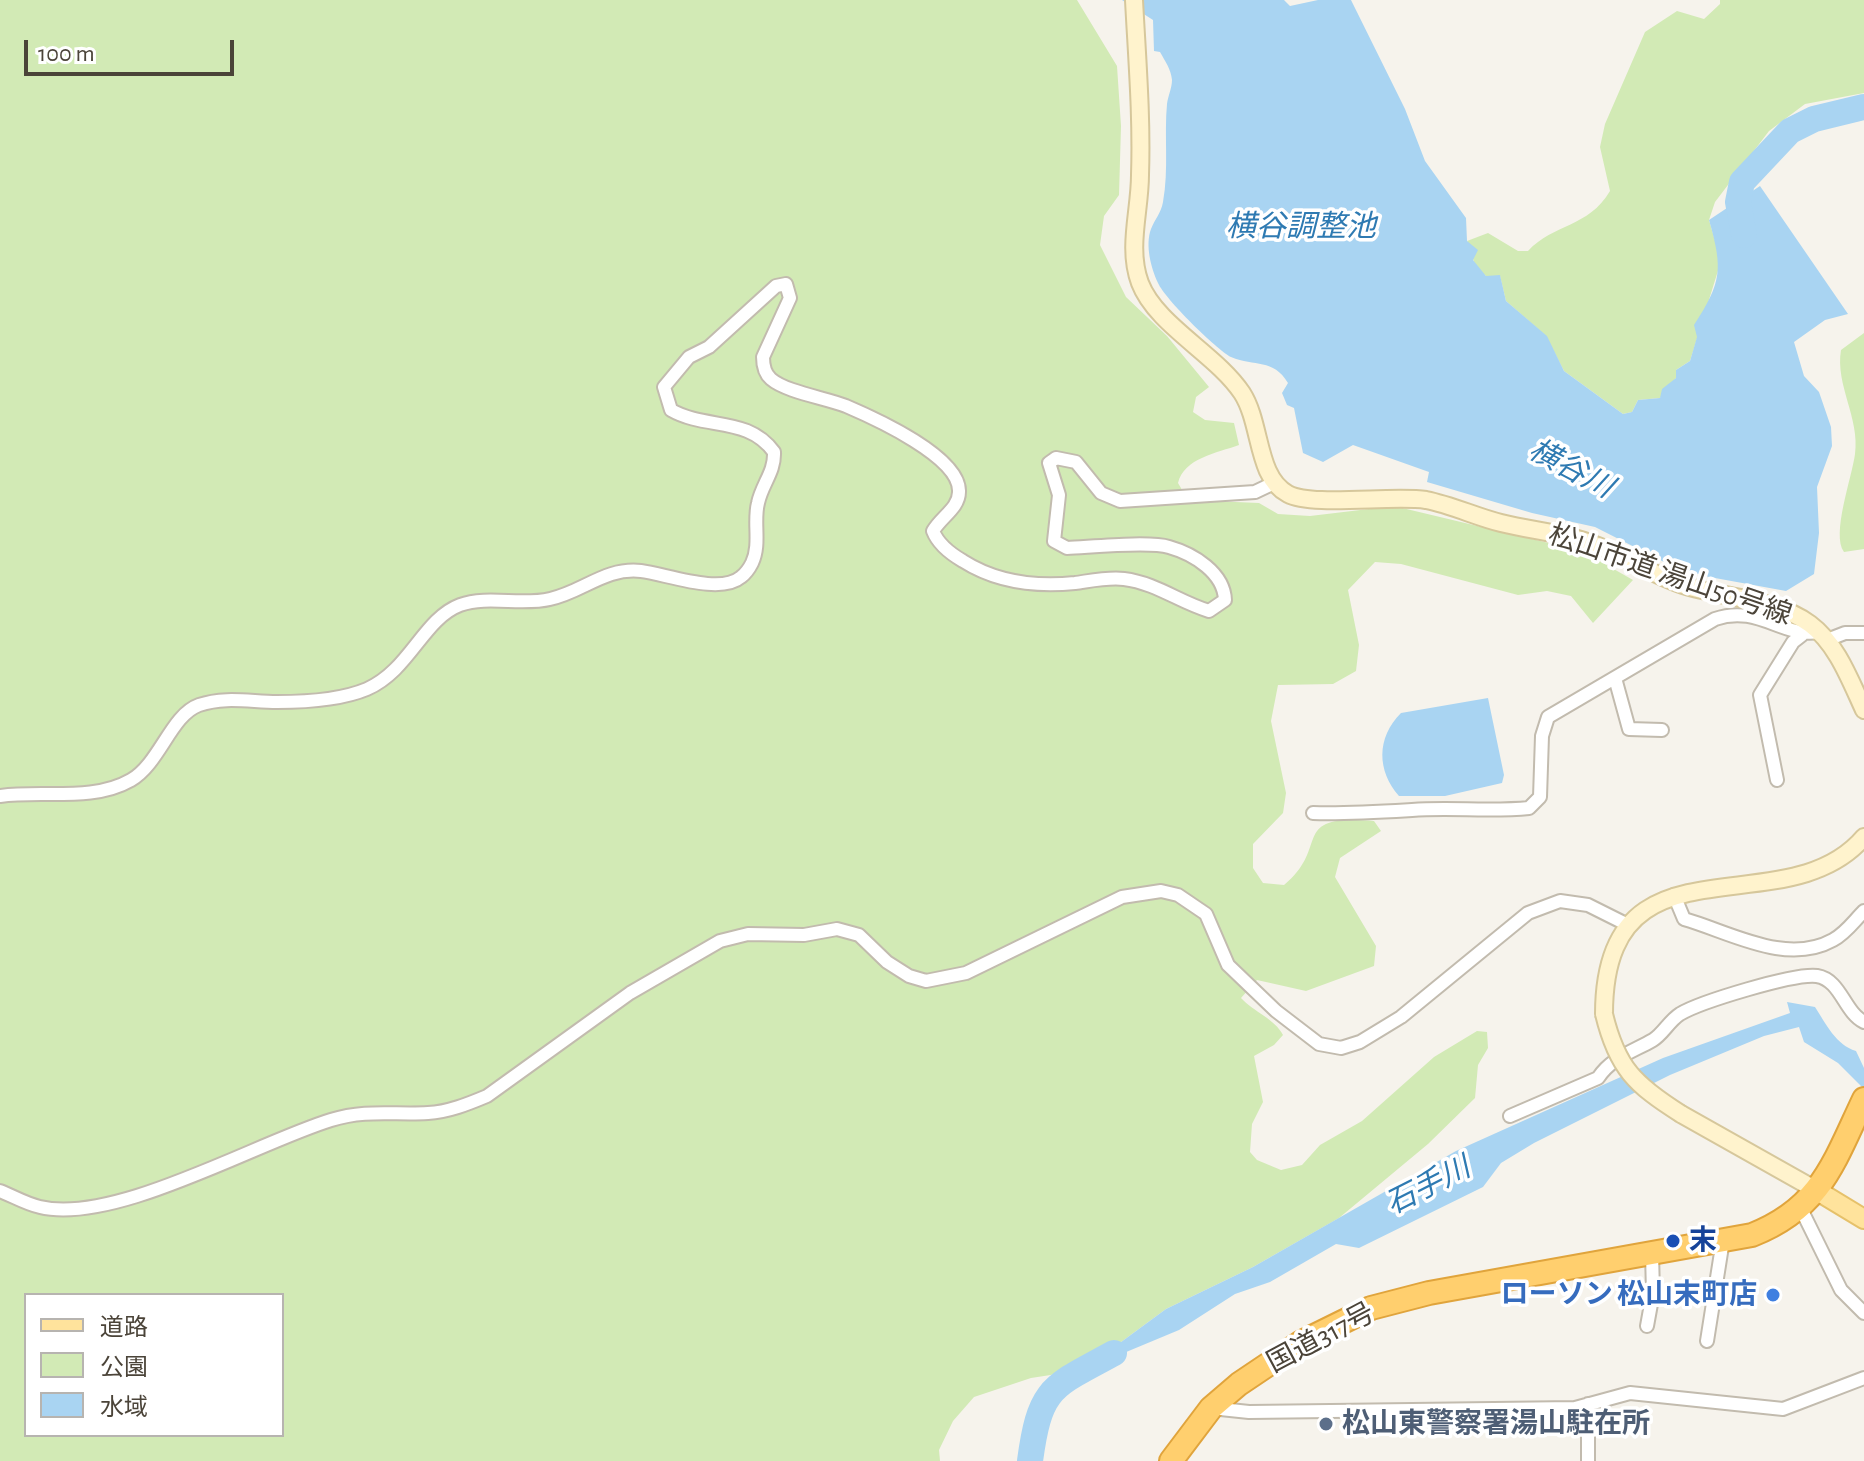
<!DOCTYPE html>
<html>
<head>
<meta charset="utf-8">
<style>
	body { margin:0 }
	#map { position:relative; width:1864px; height:1461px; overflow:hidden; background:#f6f3ec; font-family:"Alegreya Sans","Noto Sans JP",sans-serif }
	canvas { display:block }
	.legend { position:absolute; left:24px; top:1293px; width:260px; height:144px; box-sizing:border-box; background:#fff; border:2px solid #b7b4b0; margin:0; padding:10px 14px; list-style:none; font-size:24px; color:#4b4439 }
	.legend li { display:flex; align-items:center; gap:16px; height:40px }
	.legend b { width:40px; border:2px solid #b7b4b0 }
	.scale { position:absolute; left:24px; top:40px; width:210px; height:36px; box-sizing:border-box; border:4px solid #4b4439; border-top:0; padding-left:10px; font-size:24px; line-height:28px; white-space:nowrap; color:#4b4439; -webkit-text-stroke:6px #fff; paint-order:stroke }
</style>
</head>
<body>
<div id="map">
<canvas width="1864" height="1461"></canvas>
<ul class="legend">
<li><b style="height:10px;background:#ffe39c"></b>道路</li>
<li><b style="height:22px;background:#d2eab5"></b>公園</li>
<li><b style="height:22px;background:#a9d4f2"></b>水域</li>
</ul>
<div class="scale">100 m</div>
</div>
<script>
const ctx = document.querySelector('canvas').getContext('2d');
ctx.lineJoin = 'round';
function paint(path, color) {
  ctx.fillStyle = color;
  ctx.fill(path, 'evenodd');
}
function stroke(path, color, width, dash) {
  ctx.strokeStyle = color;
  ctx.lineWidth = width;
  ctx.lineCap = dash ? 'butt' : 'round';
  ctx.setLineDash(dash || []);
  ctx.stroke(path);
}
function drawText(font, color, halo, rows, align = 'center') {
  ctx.font = font + ' "Alegreya Sans","Noto Sans JP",sans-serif';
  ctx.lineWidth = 7;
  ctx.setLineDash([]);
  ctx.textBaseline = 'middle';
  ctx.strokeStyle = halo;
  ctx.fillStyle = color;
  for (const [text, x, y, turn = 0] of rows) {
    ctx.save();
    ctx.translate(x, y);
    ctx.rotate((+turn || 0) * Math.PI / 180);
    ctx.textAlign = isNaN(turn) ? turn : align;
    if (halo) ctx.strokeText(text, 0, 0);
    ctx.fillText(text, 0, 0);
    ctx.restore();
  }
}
paint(new Path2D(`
	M0,0H1077L1117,66L1121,126L1119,195L1104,216L1100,245L1126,297L1167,336L1209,387L1196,397L1193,412L1205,420L1234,423L1239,445C1217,453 1184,458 1178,483L1188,500L1259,503L1278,514L1310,516L1394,506L1582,551L1633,580L1593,623L1571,596L1547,591L1518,595L1401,564L1375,562L1348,590L1359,645L1356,671L1333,684L1278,685L1271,721L1286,793L1283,813L1253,844V868L1263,883L1284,885C1332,846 1287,814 1374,821L1381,831L1340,858L1335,877L1376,946L1374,966L1306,991L1257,980L1241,998C1254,1012 1275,1019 1283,1035L1274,1045L1254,1056L1263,1102L1252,1124L1250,1152L1257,1160L1281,1170L1302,1165L1320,1145L1362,1121L1434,1057L1477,1031L1487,1032L1488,1048L1478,1065L1475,1098L1428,1144L1339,1218L1253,1267L1166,1309L1083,1370L1031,1378L974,1397L953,1421L939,1450L940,1461H0ZM26,1295H282V1435H26Z
	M1720,0H1864V93L1805,104L1769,131L1715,202L1709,220L1721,261L1690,361L1676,370V378L1660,398L1638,400L1632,412L1623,414L1564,371L1546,336L1506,301L1500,276H1486L1476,268L1467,241L1488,233L1518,251H1528C1554,223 1588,228 1610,191L1600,147L1605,124L1645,32L1677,11L1704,19L1720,4Z
	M1864,333V549L1844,552C1831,535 1852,477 1855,454C1860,418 1835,385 1841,350Z`), '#d2eab5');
paint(new Path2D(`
	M1122,0H1284L1290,6L1318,0H1351L1405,109L1425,161L1466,218L1467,241L1478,250L1473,260L1486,276L1500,275L1506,301L1547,336L1564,371L1623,414L1632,412L1638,400L1660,398L1662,389L1676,378V370L1690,361L1697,337L1694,325C1722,282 1723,269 1709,220L1760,186L1848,314L1825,320L1794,342L1804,376L1819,392L1831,427L1832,446L1817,487L1819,533L1814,574L1786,591L1704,576L1670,565L1595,527L1532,513L1427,482L1429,472L1353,445L1323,462L1303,453L1294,408L1287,405L1282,393L1288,383C1273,358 1255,367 1231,357C1216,349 1165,299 1158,283C1151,268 1145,245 1151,229C1155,219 1161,213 1163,202C1169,170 1164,135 1167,104C1168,96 1172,88 1172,80C1171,69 1165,61 1160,52L1154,51L1153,20Z
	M1488,698L1504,775L1502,783L1445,796H1399C1377,771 1376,738 1401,713Z
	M1787,1002L1815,1007C1826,1024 1836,1045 1856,1051L1864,1068V1089L1838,1063L1804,1042L1799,1027L1764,1036L1670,1075L1534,1143L1501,1163L1483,1187L1359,1248L1336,1244L1270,1282L1235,1294L1179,1330L1083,1370L1166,1309L1253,1267L1456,1151L1663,1058L1790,1013Z`), '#a9d4f2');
stroke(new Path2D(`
	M1744,235L1738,202L1742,182L1790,131L1814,119L1864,107
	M1030,1461C1040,1386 1052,1387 1114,1353`), '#a9d4f2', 26);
const street = new Path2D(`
	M1827,640L1845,633H1864
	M1615,678L1629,729L1662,730
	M1777,780L1760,695L1793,642L1802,635
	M0,796C42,790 93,802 131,780C160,763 171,715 199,705C225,696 251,702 277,702C306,702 341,700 367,689C410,670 423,619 460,605C488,595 521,606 550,599C583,592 605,567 641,571C666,574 720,595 741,577C745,574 750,567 752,563C761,544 753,522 758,503C762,484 775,472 774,452C748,416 706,430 671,410L664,387L689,357L709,347L776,286L786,284L790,298L763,357C763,365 764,373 771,379C786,392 826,398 846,406C874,418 961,457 959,492C959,508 941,517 933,531C938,544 951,554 963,561C996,582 1035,587 1075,583C1090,581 1108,577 1124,579C1156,583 1179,602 1209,611L1225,600C1224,573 1194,554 1169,547C1149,541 1091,547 1067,548L1054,541L1059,495L1049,463L1056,458L1076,462L1101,493L1120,501L1255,492L1274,483
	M1313,813C1346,814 1378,812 1412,810C1451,807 1490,812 1529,808L1540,797L1542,736L1548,717L1715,619C1758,604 1782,638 1819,632
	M1674,895L1684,919C1730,932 1786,966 1833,940C1846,933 1854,921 1864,911
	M1510,1116L1598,1078C1611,1058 1632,1052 1653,1040C1663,1034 1669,1021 1680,1014C1700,1002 1794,973 1817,976C1841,980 1844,1012 1864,1022
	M0,1191C13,1196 26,1204 40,1207C114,1225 256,1143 331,1120C366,1109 394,1115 428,1113C448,1112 468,1104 487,1096L630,993L720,941L748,934L804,935L837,929L859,935L887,962L909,976L926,981L966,973L1122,897L1161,891L1178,895L1206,914L1228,965L1276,1011L1319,1044L1341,1048L1360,1042L1401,1017L1528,913L1560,901L1588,905L1630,926
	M1801,1209L1841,1290L1864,1313
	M1647,1326L1653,1293L1652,1253
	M1707,1341L1723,1240
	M1211,1408L1249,1412L1575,1408L1630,1393L1783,1409L1864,1378
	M1588,1461V1404`);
const secondary = new Path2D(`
	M1134,0C1137,58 1142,117 1140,175C1140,211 1127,248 1140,283C1156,325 1216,354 1242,393C1262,424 1256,477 1288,494C1312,507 1392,495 1426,500C1452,505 1476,517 1501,523C1533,531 1565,533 1595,545C1626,556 1652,575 1683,585C1723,598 1774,598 1810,624C1837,644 1850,680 1864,710
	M1604,1014C1604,826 1785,930 1864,837
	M1681,1114L1816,1190`);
const primary = new Path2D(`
	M1816,1190L1864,1219`);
const highway = new Path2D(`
	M1171,1461L1211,1408L1239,1384L1300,1343L1371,1308L1429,1293L1752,1235C1821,1208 1834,1162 1864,1099`);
stroke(street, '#c2bbae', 16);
stroke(secondary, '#d6c79b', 20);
stroke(primary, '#e6c16a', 22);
stroke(highway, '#e0a43c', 26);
stroke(street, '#fff', 12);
stroke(secondary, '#fff3cd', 16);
stroke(primary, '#ffe39c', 18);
stroke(highway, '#ffcf6e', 22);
const secondaryBridge = new Path2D(`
	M1604,1014C1617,1068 1635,1085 1681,1114`);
stroke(secondaryBridge, '#d6c79b', 20, []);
stroke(secondaryBridge, '#fff3cd', 16);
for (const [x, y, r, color] of [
	[1673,1241,8,"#1a4fb4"],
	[1773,1295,8,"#3f7fe0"],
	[1326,1424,8,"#5c6f8a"]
]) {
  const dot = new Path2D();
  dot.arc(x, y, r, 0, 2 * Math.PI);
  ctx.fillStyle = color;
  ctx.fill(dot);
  stroke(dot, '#fff', 3);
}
drawText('28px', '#4b4439', '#fff', [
	["松山市道 湯山50号線",1670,575,19],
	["国道317号",1321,1338,-28]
]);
drawText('bold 28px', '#164399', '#fff', [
	["末",1689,1241]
], 'left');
drawText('bold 28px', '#366cbe', '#fff', [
	["ローソン 松山末町店",1757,1295]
], 'right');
drawText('bold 28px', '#4e5e75', '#fff', [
	["松山東警察署湯山駐在所",1342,1424]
], 'left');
drawText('italic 30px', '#2e7ab2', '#fff', [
	["横谷調整池",1301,227],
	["横谷川",1571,469,28],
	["石手川",1428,1186,-27]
]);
</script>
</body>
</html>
